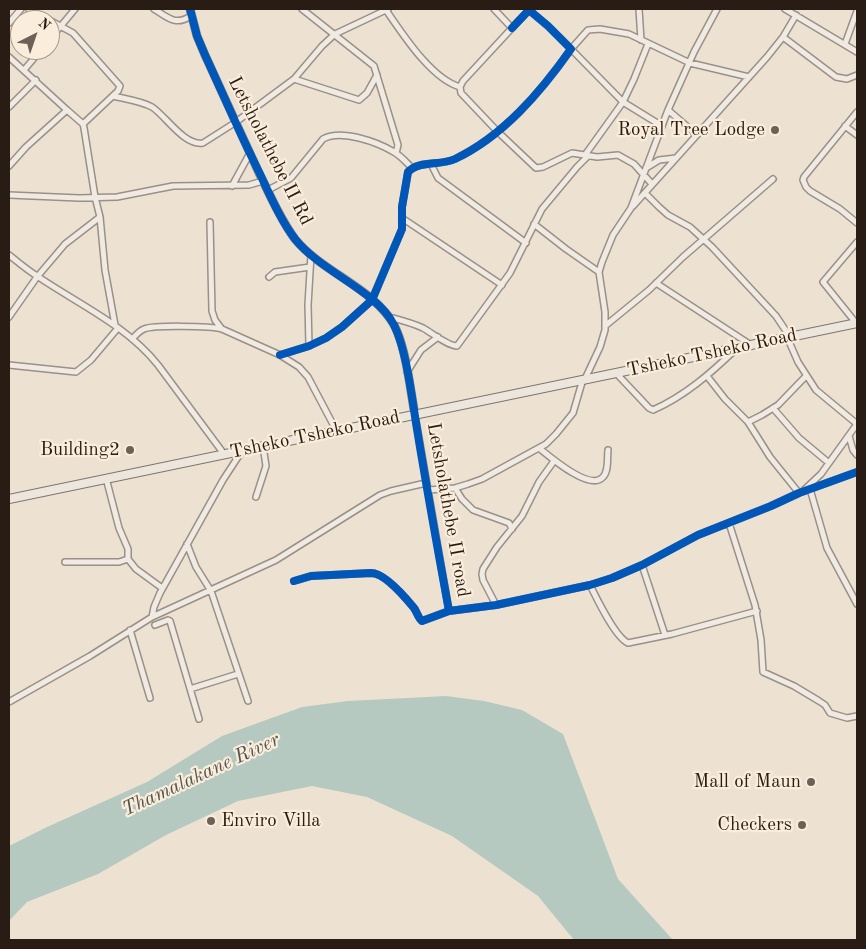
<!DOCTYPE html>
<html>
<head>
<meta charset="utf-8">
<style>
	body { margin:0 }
	#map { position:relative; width:866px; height:949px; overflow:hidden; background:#ede2d2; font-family:"Old Standard TT",serif }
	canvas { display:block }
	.frame { position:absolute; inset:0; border:10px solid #281c15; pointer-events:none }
	.north { position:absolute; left:10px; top:10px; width:50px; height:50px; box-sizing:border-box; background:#faeddb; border:1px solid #a6998c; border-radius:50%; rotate:41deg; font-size:14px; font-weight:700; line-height:20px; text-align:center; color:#281c15 }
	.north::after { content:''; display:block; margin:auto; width:18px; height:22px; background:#6d6157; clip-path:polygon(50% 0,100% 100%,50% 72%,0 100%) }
</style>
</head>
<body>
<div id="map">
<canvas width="866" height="949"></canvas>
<div class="frame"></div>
<div class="north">N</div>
</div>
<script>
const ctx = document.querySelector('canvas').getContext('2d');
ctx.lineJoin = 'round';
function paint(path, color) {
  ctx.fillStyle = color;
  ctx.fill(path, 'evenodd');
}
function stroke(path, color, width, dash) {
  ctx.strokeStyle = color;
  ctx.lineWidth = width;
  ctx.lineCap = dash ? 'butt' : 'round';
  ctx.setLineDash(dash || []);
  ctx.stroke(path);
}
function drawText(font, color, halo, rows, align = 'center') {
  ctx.font = font + ' "Old Standard TT",serif';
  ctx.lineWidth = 4.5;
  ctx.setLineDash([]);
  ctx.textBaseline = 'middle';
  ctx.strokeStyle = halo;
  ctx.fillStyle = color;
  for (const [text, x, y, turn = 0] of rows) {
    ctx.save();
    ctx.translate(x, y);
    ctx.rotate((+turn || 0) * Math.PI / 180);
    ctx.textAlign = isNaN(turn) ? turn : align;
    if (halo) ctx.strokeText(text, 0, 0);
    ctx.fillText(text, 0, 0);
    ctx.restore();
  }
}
paint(new Path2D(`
	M446,696L484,701L522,710L563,734L618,879L673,940H574L538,896L452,836L367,797L312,786L238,801L166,835L98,874L27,902L9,921V846L47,827L147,782L222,736L302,707L348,701Z`), '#b6c9c0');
const minor = new Path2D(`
	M29,9L73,33L120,86L118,91L83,124
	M154,9C169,18 175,26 191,16
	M302,9L374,66L398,145L396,153
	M494,9L512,28L463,81L460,87L461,93L497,131L536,168L543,167L572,153L597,157L618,155L634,164L652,184
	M639,9L641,40
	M785,9L857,52
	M386,10C402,33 431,79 460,87
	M9,23L21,9
	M783,37L796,15
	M50,39L75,9
	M845,44L857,11
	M9,57L67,110L26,147L9,166
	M24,70L41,50
	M294,79L359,100L367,93L377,75
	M113,96C125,99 141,101 152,107C166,116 184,146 203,143L236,122L294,79L322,46L335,34L388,9
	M9,107L36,80
	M67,110L83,124L84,128L95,197L100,217L105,270L115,325
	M668,110L697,135
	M857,112L804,177L803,180L806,187L810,191L840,209L857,223
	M662,126L623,102L571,49L588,30L600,29L629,34L690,63L749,77
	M845,126L857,135
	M585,155L623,102L634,79L648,44
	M431,164L438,178L526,243
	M646,168L659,160L676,158
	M232,186L250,153
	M268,190L291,178L323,139C342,129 377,142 394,152C401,156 406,162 412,168
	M645,193L659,207L668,215L690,227L712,247L776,316L790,337
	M9,195L79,198L117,197L173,186L249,185L263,181
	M633,206L767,57L783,37L836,77L847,79L857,75
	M402,218L502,285
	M210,222L212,311L215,320L221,328
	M534,224L566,249L599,272
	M9,255C18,262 27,270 37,276C78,304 126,325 158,365L224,454
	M269,277L275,272L310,267
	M656,283L751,345
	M9,317L37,277L65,244L100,217
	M389,317C400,320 412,323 423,328C432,333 448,346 457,346L510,273L542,209L577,167L588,156
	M856,323L823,282L857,242
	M605,326L649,290L683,257L773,179
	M787,337L798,362L816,390L857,424
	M132,339C135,336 139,331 144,329C154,325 210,326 222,329L280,355L299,367L308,377L336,430
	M309,346L308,305L311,255
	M280,355L309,346L326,338L342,327L372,300L402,229V207L408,172C419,160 440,166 455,159C503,136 540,93 571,49L548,26L529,10L512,28
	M9,365L76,372L91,360L118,328
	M407,372L421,350L438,337
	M616,373L649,408L653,410C685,396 711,373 736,349
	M707,376L725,399L748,422L762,415L778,405L806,376
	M585,379L600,347L605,330V312L599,272L602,262L613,235L631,208L668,110L694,52L717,9
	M773,408L799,438L829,463
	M415,415L449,611
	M748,422L770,457L799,493
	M849,436L853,450L857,455
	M539,448C549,456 590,492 603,477C609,471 607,458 608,450
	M106,478L119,528L128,549V559L136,569L162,588
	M455,488L462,499L473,510L509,523L512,529
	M810,489L827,548L857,604
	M428,490L455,488L468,484L482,479L546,444L556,434L573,413L583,379
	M804,490L821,474L857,424
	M256,497L266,466L263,446
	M729,523L755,605L761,640L763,672L794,686L819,701L825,705L830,713L847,718L857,716
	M187,544L196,567L211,591L248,701
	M65,562H119L128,559
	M642,565L665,635
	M294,581L311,576L371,573C385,573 405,597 414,608C417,612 418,618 422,621L449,611L496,605L590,585L612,578L642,565L698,535L771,506L799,493L857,472
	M590,585C597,599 615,637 628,643L672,634L757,611
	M496,605L483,580L482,574L483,569L497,547L522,516L539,482L554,461
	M152,617L154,607L160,593L223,480L240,454L244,451
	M155,625L168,620L170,621L199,719
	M130,630L150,698
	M190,689L238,674
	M9,702L90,656L152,617L276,560L380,495L391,491L426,483`);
const tertiary = new Path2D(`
	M190,9L197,36L205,55C223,95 241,134 259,173C270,195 280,219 295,239C322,272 371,287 393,323C406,345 410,389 415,415`);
const trunk = new Path2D(`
	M9,499L857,323`);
stroke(minor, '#999187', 8);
stroke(tertiary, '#999187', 9);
stroke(trunk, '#7d766d', 10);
stroke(minor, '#f0eae2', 5);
stroke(tertiary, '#f0eae2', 6);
stroke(trunk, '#ede6dd', 8);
stroke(new Path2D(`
	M190,9L197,36L205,55C223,94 240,134 259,172C270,195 280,219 295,239C321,272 376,290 394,325C407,351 412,400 417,429C427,490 438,551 449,611
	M280,355L309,346L326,338L342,327L372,300L402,229V207L408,172C419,160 440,166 455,159C503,136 540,93 571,49L548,26L529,10L512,28
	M294,581L311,576L371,573C385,573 405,597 414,608C417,612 418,618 422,621L449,611L496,605L590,585L612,578L642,565L698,535L771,506L799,493L857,472`), '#0057b8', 8);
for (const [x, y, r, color] of [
	[775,130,5,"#6d6157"],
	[130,450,5,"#6d6157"],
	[811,782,5,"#6d6157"],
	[211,821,5,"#6d6157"],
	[802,825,5,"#6d6157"]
]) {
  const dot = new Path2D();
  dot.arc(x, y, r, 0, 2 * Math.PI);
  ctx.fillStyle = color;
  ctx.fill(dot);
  stroke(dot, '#faeddb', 2);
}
drawText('19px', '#281c15', '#faeddb', [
	["Royal Tree Lodge",765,130],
	["Building2",120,450],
	["Mall of Maun",801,782],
	["Enviro Villa",221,821,"left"],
	["Checkers",792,825]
], 'right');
drawText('19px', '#281c15', '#faeddb', [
	["Letsholathebe II Rd",270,151,63],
	["Tsheko Tsheko Road",712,353,-12],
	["Tsheko Tsheko Road",315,435,-12],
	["Letsholathebe II road",448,510,80]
]);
drawText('italic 20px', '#51554e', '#faeddb', [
	["Thamalakane River",201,775,-25]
]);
</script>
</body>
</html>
